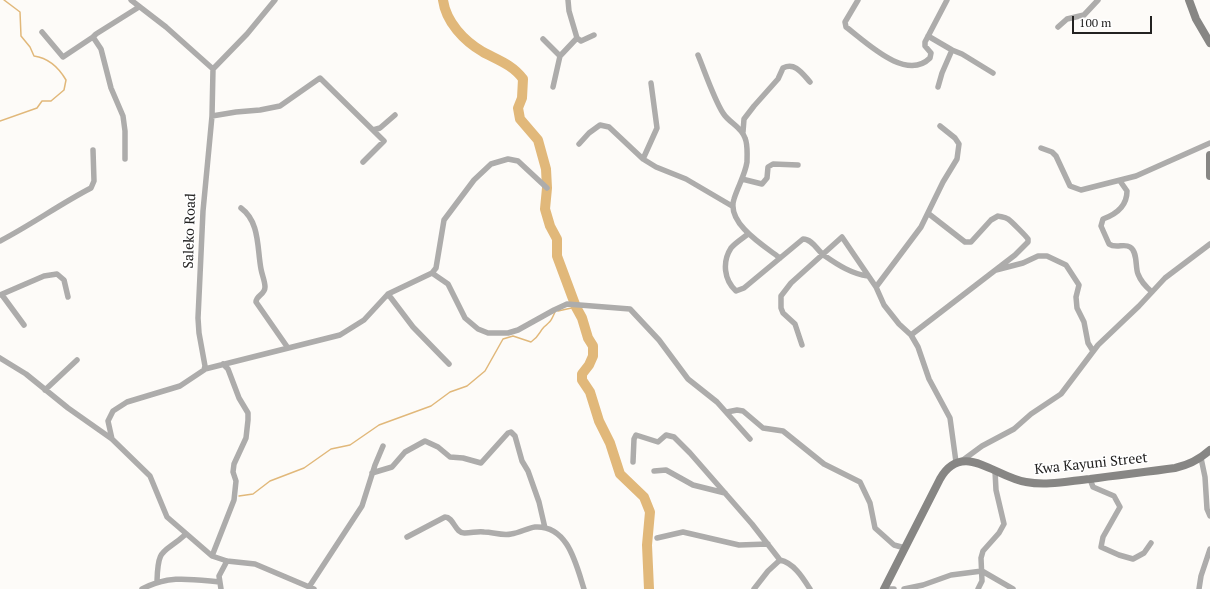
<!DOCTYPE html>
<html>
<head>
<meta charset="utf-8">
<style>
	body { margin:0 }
	#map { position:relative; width:1210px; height:589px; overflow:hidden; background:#fdfbf8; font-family:"PT Serif",serif }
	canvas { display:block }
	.scale { position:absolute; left:1072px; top:16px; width:80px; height:18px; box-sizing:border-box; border:2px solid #232221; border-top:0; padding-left:5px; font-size:12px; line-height:14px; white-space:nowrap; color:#232221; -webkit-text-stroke:3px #fff; paint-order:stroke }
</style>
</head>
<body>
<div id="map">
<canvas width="1210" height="589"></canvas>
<div class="scale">100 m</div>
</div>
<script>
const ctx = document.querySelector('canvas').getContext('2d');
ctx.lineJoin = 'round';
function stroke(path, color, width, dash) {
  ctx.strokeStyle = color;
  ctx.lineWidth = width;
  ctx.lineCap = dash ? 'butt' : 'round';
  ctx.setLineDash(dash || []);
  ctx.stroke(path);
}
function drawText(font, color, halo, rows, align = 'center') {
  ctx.font = font + ' "PT Serif",serif';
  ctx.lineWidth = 3;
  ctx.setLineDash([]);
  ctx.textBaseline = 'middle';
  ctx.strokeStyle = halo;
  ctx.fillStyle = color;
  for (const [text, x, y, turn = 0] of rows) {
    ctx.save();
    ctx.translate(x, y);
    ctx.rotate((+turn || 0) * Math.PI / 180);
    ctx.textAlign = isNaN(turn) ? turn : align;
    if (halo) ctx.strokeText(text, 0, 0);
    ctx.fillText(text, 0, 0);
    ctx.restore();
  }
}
stroke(new Path2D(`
	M0,121L37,108L42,101H51L64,90L66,80C59,68 48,58 34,56L30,47L21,36L20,12L4,0
	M558,311L576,307
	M239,496L253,494L270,481L304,468L331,449L350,445L379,425L431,406L450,392L467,386L485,371L503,339L513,336L531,342C540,336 539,332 544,327C551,321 551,321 555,312`), '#e1b87a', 1.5);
stroke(new Path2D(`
	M443,0C446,22 464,41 483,52C498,60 513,65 523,79L522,98L518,108L520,119L538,140L546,169L547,188L545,209L550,226L557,239V256L576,307L582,318L588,338L593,346V356L589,365L582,374V380L590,392L599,421L610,443L620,474L644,497L650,512L647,545L649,589`), '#e1b87a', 10);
stroke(new Path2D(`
	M568,0L569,11L577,38L581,41L594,35
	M858,0L845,22L846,27C866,42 906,82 930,58L931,53L925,46V42L947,0
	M1058,27L1067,19L1084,15L1098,0
	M42,32L63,57L93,37
	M928,36L952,50L942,73L938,87
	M543,39L560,56
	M952,50L962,54L993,73
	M698,55C705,72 714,99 723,113C729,123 741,126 745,138C748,145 747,154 747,162C745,175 738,186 734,199C726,223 764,246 780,258
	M213,69L247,34L275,0
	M553,87L560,56L577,38
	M212,116L236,112L260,110L280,106L320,78L384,141L363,162
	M940,126L955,138L959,144L957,159L943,182L921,227L876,287L884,305L899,324L911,335L918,347L929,379L950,418L956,462
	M373,130L380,128L395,115
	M743,132L744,119L754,106L778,79L783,68C795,62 802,73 810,82
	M579,144L589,133L600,125L609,127L643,159L656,167L686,179L732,206
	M1041,148L1052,152L1056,156L1070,186L1081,190L1136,176L1210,143
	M125,159V131L123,116L111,88L101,49L93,37L96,34L139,7
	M643,159L657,128L651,83
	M742,179L762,184L767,178L768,167L773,164L798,165
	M1120,181L1127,191C1127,206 1117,214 1103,219L1101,226L1109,244C1116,249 1124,243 1130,247C1138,252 1135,267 1138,274C1141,282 1146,287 1152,292
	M241,208C260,222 257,248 261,269C262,275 265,281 265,287C265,295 256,295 256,302L288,348
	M748,234C743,238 735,243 731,248C722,262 724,280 736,291L744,288L803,239C813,239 818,252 825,256C838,265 852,274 868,276
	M0,241C31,225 60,204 91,188L94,181L93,150
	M996,270L1023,263L1038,256H1047L1066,265L1079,285L1076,297L1077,308L1084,322L1088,343L1093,351
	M432,273L448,284L465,318L478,329L488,333H508L518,330L554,310L567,304L630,309L659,340L688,379L717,402L750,439
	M388,294L413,327L449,364
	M0,295L44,276L57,274L64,280L68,297
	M2,295L24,325
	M911,335L1015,255L1028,242V239C1027,237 1010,220 1008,219C1005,217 1001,217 998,216L991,220L971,242H965L929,214
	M802,345L795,324L783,313L781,308V296L791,283L842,237L876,287
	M0,358L26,374L68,408L112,439L150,476L167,517L212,556L227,561L255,564L314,589
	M205,369L340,335L364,320L388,294L432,273L436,268L444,220L474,180L491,164L508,159L518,161L547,188
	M45,390L77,360
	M727,412L737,410L743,411L763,428L783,431L824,464L860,482L870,503L875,528L894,545L905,548
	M112,439L108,421L113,411L127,402L180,386L204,370L205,366L199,333L198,318L203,211L212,116L213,69L166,27L131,0
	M1201,458L1205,477L1207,509L1210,516
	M963,460L982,446L1014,429L1031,414L1061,394L1098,345L1139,306L1165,278L1210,244
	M633,462L634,439L636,435L658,442L666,435L674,437L690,453L752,524L780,560
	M654,471L666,470L693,485L725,493
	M372,473L392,467L405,452L425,441L438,447L450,457L463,458L481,463L508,433L511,432L515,436L522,461L528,471L539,502L545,528
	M1090,479L1093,487L1114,496L1120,507L1103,537L1101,547L1119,555L1133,559L1144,553L1151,543
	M407,537L445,517C454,517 455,534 465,533C472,533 478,531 484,532C493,532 502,536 511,534C520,533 527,528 535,527C568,525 576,564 584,589
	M657,538L683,532L739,545L768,544
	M212,556L234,500L236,481L233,472L234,464L246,438L248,420V413L239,398L228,369L223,364
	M157,581C158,546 163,555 186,534
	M309,587L362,506L375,465L383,446
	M142,589C169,575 189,579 219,582
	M221,589L219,576L227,561
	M754,589L768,571L780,560C794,563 803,578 810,589
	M884,589H894
	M904,589L923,585L951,575L982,571L1013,589
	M978,589L982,581L981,558L983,551L999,533L1004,524L996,490L995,471
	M1199,589L1201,576L1210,549`), '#adacab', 5.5);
stroke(new Path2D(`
	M1189,0L1196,19L1210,43
	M1210,155V176
	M884,589L940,479C962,440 995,477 1026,482C1047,486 1069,481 1090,479C1118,475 1147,472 1175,468C1189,465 1199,460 1210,450`), '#878684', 8);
drawText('14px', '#232221', '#fff', [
	["Saleko Road",190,231,-88],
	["Kwa Kayuni Street",1091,464,-6]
]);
</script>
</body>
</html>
